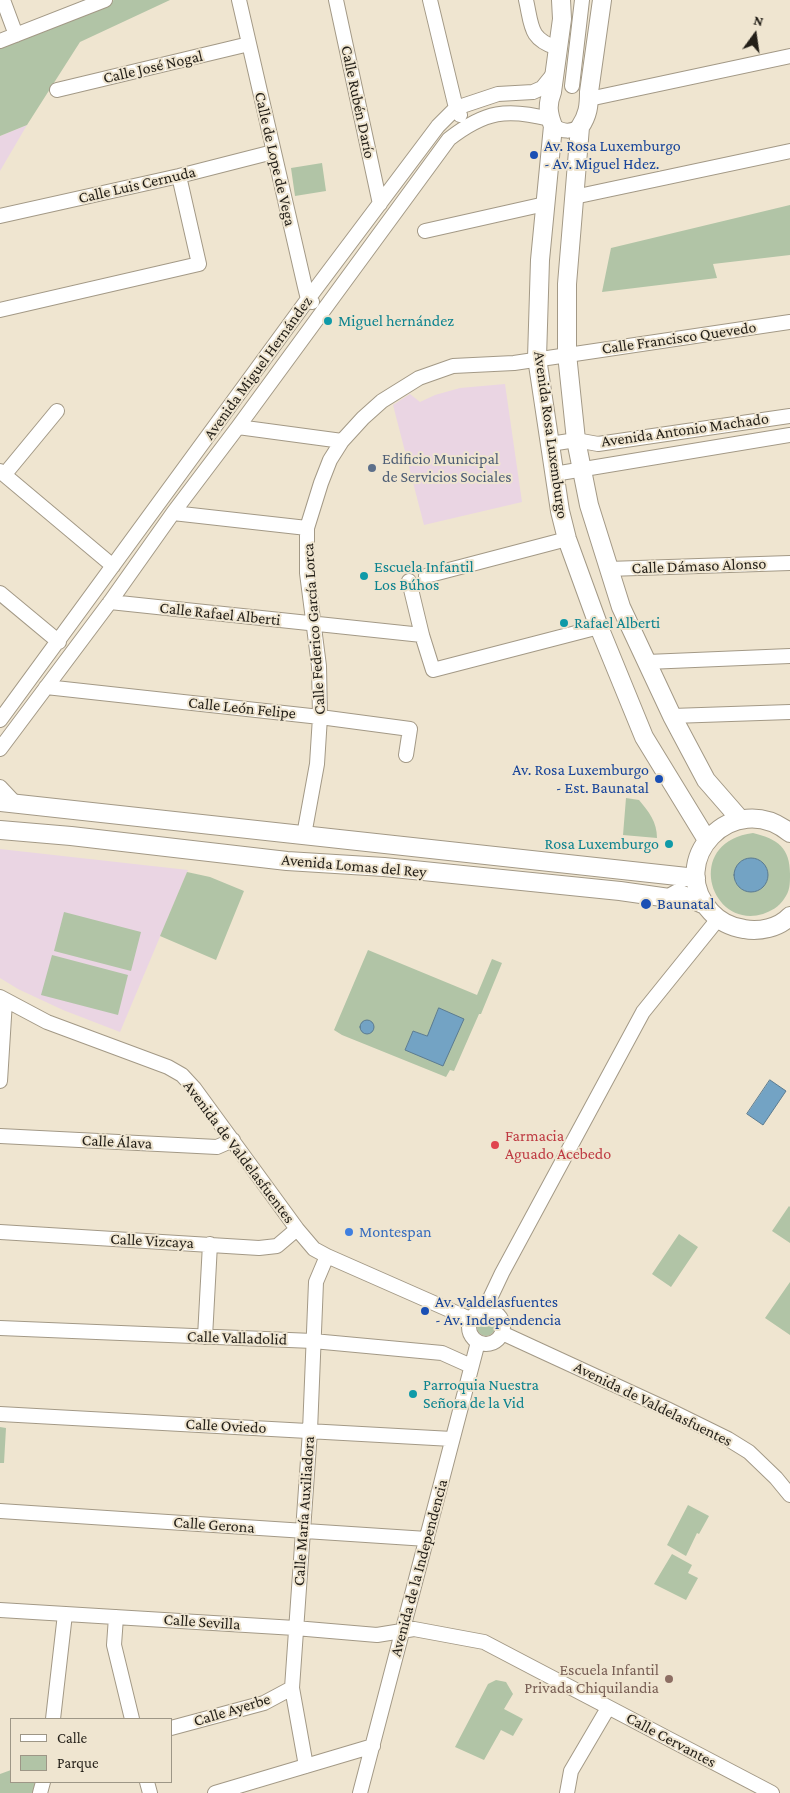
<!DOCTYPE html>
<html>
<head>
<meta charset="utf-8">
<style>
	body { margin:0 }
	#map { position:relative; width:790px; height:1793px; overflow:hidden; background:#efe5d0; font-family:"Crimson Pro",serif }
	canvas { display:block }
	.legend { position:absolute; left:10px; top:1718px; width:162px; height:65px; box-sizing:border-box; background:#efe5d0; border:1px solid #9d9686; margin:0; padding:6px 9px; list-style:none; font-size:15px; color:#231f18 }
	.legend li { display:flex; align-items:center; gap:10px; height:25px }
	.legend b { width:25px; border:1px solid #9d9686 }
	.north { position:absolute; left:730px; top:10px; width:50px; height:50px; -webkit-text-stroke:4px #efe5d0; paint-order:stroke; rotate:14deg; font-size:14px; font-weight:700; line-height:20px; text-align:center; color:#231f18 }
	.north::after { content:''; display:block; margin:auto; width:18px; height:22px; background:#231f18; clip-path:polygon(50% 0,100% 100%,50% 72%,0 100%) }
</style>
</head>
<body>
<div id="map">
<canvas width="790" height="1793"></canvas>
<ul class="legend">
<li><b style="height:6px;background:#fff"></b>Calle</li>
<li><b style="height:14px;background:#b1c4a6"></b>Parque</li>
</ul>
<div class="north">N</div>
</div>
<script>
const ctx = document.querySelector('canvas').getContext('2d');
ctx.lineJoin = 'round';
function paint(path, color) {
  ctx.fillStyle = color;
  ctx.fill(path, 'evenodd');
}
function stroke(path, color, width, dash) {
  ctx.strokeStyle = color;
  ctx.lineWidth = width;
  ctx.lineCap = dash ? 'butt' : 'round';
  ctx.setLineDash(dash || []);
  ctx.stroke(path);
}
function drawText(font, color, halo, rows, align = 'center') {
  ctx.font = font + ' "Crimson Pro",serif';
  ctx.lineWidth = 4;
  ctx.setLineDash([]);
  ctx.textBaseline = 'middle';
  ctx.strokeStyle = halo;
  ctx.fillStyle = color;
  for (const [text, x, y, turn = 0] of rows) {
    ctx.save();
    ctx.translate(x, y);
    ctx.rotate((+turn || 0) * Math.PI / 180);
    ctx.textAlign = isNaN(turn) ? turn : align;
    if (halo) ctx.strokeText(text, 0, 0);
    ctx.fillText(text, 0, 0);
    ctx.restore();
  }
}
paint(new Path2D(`
	M27,125L0,171V136Z
	M505,384L522,502L424,525L393,405L410,394L420,402L435,395L460,388Z
	M0,849L188,870L120,1032L63,1010L18,989L0,978Z`), '#ead5e3');
paint(new Path2D(`
	M114,0H170L80,42L27,125L0,136V43Z
	M322,163L326,191L295,196L291,168Z
	M790,205V255L713,264L717,278L602,292L611,248Z
	M626,798L639,800C649,812 657,822 657,838L623,835Z
	M753,833C778,839 790,848 790,874C790,884 790,891 784,899C779,907 771,911 763,914C710,930 683,842 753,833ZM750,858L760,861L767,870L743,890L735,882L740,862Z
	M187,872L210,877L244,891L216,960L160,936Z
	M64,912L141,932L131,971L54,951Z
	M368,950L477,995L492,959L502,963L481,1014H479L454,1071L450,1070L446,1077L342,1035L334,1030ZM413,1031L427,1036L405,1050Z
	M52,955L128,975L118,1015L41,995Z
	M789,1206L790,1207V1243L772,1231Z
	M679,1234L698,1247L671,1287L652,1274Z
	M790,1282V1335L765,1318Z
	M477 1327a9 9 0 1 1 18 0a9 9 0 1 1-18 0Z
	M0,1427L6,1428L4,1463H0Z
	M688,1505L709,1516L699,1534L697,1533L686,1556L667,1545Z
	M672,1554L692,1565L688,1573L698,1578L686,1600L654,1584Z
	M496,1680L506,1682L513,1694L504,1709L523,1719L513,1736L501,1730L484,1760L455,1747L488,1684Z
	M11,1770V1782H35L33,1793H0V1774Z`), '#b1c4a6');
const water = new Path2D(`
	M734 875a17 17 0 1 1 34 0a17 17 0 1 1-34 0Z
	M439,1008L464,1019L443,1066L405,1050L413,1031L427,1036Z
	M360 1027a7 7 0 1 1 14 0a7 7 0 1 1-14 0Z
	M770,1080L786,1091L763,1125L747,1114Z`);
paint(water, '#73a3c4');
stroke(water, '#5b7b90', 1);
const minor = new Path2D(`
	M3,0L16,35
	M239,0L305,287L308,299L312,302
	M336,0L380,204
	M430,0L456,108L460,115
	M526,0C532,26 529,39 557,48
	M0,41L105,0
	M572,86L582,0
	M57,90L249,44
	M589,99L790,56
	M553,126C564,132 570,132 580,127
	M574,197L790,151
	M0,216L179,176L273,152
	M425,231L545,204
	M0,310L199,264L179,176
	M238,427L342,441
	M550,444L576,440L598,444L790,416
	M0,471L113,566
	M5,474L57,411
	M554,474L790,435
	M173,513L307,528
	M608,569L790,563
	M426,576L567,539
	M409,581L422,635L433,670L599,627
	M0,593L59,642
	M110,602L422,635
	M647,662L790,656
	M46,687L320,717L410,729L406,755
	M672,716L790,712
	M0,720L308,299L438,126L456,108L498,94L533,92L542,88L555,72
	M0,749L110,602L173,513L238,427L449,139C485,111 507,108 550,119
	M0,787L16,804
	M304,835L317,764L320,717L319,666L307,573V528L321,483L330,460L342,441L363,418L382,401L419,378L453,366L514,363L790,322
	M0,997L47,1022L168,1067L182,1075L194,1088L297,1229L314,1249L327,1256L470,1319
	M0,1081L5,1001
	M0,1136L217,1147L233,1140
	M0,1232L259,1248L277,1246L297,1229
	M485,1309L502,1273L643,1012L718,919
	M469 1327a17 17 0 1 1 34 0a17 17 0 1 1-34 0Z
	M0,1328L313,1341L442,1353L471,1366
	M502,1333L667,1409L728,1439L749,1452L776,1478L790,1495
	M205,1337L210,1244
	M0,1414L452,1439
	M0,1511L427,1539
	M0,1610L295,1628L377,1635L414,1629L484,1642L772,1793
	M116,1617L114,1645L132,1719
	M53,1719L65,1614
	M171,1728L264,1703L292,1688
	M306,1766L292,1688L310,1431L316,1282L327,1256
	M147,1782L150,1793
	M40,1793L43,1782
	M215,1793L373,1746
	M360,1793L478,1342
	M567,1793L571,1771L608,1708`);
const major = new Path2D(`
	M561,0L562,19L552,92C547,105 548,113 553,126L540,260L537,358L560,511L567,539L599,627L644,737L707,840
	M602,0L589,92C589,106 588,115 580,127L567,284V354L576,440L589,505L621,607L672,716L706,780L740,819
	M0,802L696,878
	M0,830L71,836L287,861L384,867L620,891L669,898L678,893L705,905
	M790,833C733,787 664,861 711,912C720,922 731,927 744,929C759,932 779,928 790,916`);
stroke(minor, '#a39986', 16);
stroke(major, '#a39986', 20);
stroke(minor, '#fff', 14);
stroke(major, '#fff', 18);
for (const [x, y, r, color] of [
	[534,155,5,"#1a4fb4"],
	[328,321,5,"#0f9aa8"],
	[372,468,5,"#5c6f8a"],
	[364,576,5,"#0f9aa8"],
	[564,623,5,"#0f9aa8"],
	[659,779,5,"#1a4fb4"],
	[669,844,5,"#0f9aa8"],
	[646,904,6,"#1a4fb4"],
	[495,1145,5,"#e0444e"],
	[349,1232,5,"#3f7fe0"],
	[425,1311,5,"#1a4fb4"],
	[413,1394,5,"#0f9aa8"],
	[669,1679,5,"#8d6e63"]
]) {
  const dot = new Path2D();
  dot.arc(x, y, r, 0, 2 * Math.PI);
  ctx.fillStyle = color;
  ctx.fill(dot);
  stroke(dot, '#efe5d0', 2);
}
drawText('16px', '#231f18', '#efe5d0', [
	["Calle José Nogal",153,67,-13],
	["Calle Rubén Darío",358,102,78],
	["Calle de Lope de Vega",275,159,77],
	["Calle Luis Cernuda",137,185,-13],
	["Calle Francisco Quevedo",679,338,-8],
	["Avenida Miguel Hernández",258,368,-54],
	["Avenida Antonio Machado",685,430,-8],
	["Avenida Rosa Luxemburgo",551,435,82],
	["Calle Dámaso Alonso",699,566,-2],
	["Calle Rafael Alberti",220,614,6],
	["Calle Federico García Lorca",314,629,-94],
	["Calle León Felipe",242,708,6],
	["Avenida Lomas del Rey",354,866,5],
	["Calle Álava",117,1142,3],
	["Avenida de Valdelasfuentes",239,1152,53],
	["Calle Vizcaya",152,1241,3],
	["Calle Valladolid",237,1338,2],
	["Avenida de Valdelasfuentes",653,1404,26],
	["Calle Oviedo",226,1426,3],
	["Calle María Auxiliadora",304,1511,-86],
	["Calle Gerona",214,1525,4],
	["Avenida de la Independencia",419,1568,-75],
	["Calle Sevilla",202,1622,4],
	["Calle Ayerbe",232,1710,-17],
	["Calle Cervantes",671,1740,28]
]);
drawText('16px', '#164399', '#efe5d0', [
	["Av. Rosa Luxemburgo",544,146],
	["- Av. Miguel Hdez.",544,164],
	["Av. Rosa Luxemburgo",649,770,"right"],
	["- Est. Baunatal",649,788,"right"],
	["Baunatal",657,904],
	["Av. Valdelasfuentes",435,1302],
	["- Av. Independencia",435,1320]
], 'left');
drawText('16px', '#0d838f', '#efe5d0', [
	["Miguel hernández",338,321],
	["Escuela Infantil",374,567],
	["Los Búhos",374,585],
	["Rafael Alberti",574,623],
	["Rosa Luxemburgo",659,844,"right"],
	["Parroquia Nuestra",423,1385],
	["Señora de la Vid",423,1403]
], 'left');
drawText('16px', '#4e5e75', '#efe5d0', [
	["Edificio Municipal",382,459],
	["de Servicios Sociales",382,477]
], 'left');
drawText('16px', '#be3a42', '#efe5d0', [
	["Farmacia",505,1136],
	["Aguado Acebedo",505,1154]
], 'left');
drawText('16px', '#366cbe', '#efe5d0', [
	["Montespan",359,1232]
], 'left');
drawText('16px', '#785e54', '#efe5d0', [
	["Escuela Infantil",659,1670],
	["Privada Chiquilandia",659,1688]
], 'right');
</script>
</body>
</html>
